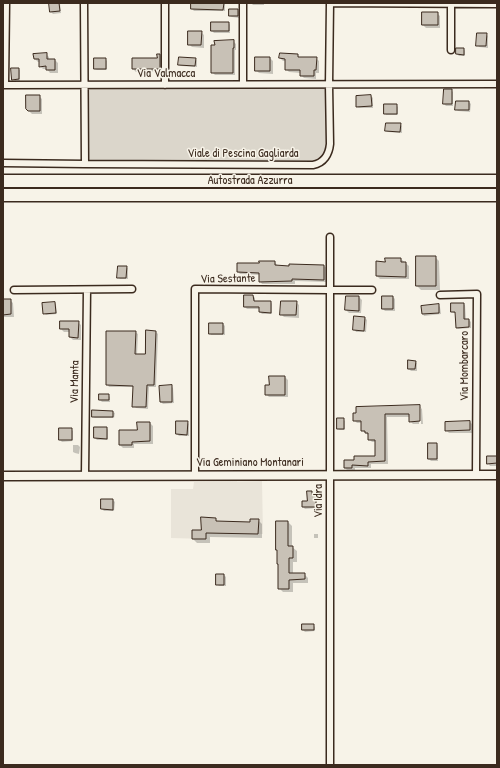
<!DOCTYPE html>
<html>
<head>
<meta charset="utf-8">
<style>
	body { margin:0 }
	#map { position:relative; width:500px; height:768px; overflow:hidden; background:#f7f3e8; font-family:"Patrick Hand",sans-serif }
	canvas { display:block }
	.frame { position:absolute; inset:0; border:4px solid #3b2a1e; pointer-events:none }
</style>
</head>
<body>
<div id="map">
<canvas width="500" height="768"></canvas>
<div class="frame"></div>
</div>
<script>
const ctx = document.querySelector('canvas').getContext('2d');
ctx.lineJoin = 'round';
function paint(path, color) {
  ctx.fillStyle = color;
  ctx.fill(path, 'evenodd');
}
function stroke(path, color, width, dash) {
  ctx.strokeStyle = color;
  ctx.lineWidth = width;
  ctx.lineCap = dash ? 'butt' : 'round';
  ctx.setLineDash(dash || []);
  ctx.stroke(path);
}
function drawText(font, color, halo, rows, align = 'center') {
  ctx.font = font + ' "Patrick Hand",sans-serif';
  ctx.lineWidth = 3;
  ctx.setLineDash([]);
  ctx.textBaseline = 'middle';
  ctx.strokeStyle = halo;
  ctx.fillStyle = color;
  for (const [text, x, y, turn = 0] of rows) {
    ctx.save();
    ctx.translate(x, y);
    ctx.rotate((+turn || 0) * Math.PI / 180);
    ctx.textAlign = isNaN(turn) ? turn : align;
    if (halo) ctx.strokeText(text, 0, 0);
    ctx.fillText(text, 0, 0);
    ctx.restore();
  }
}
paint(new Path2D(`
	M262,481L263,534L207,533L206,539L171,538V489H193L194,482Z`), '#e9e4d9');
paint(new Path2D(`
	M89,88H326V146L322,155L319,159L316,161L312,162L88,161Z`), '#dbd6cb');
paint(new Path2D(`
	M50,3H60L61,13L53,14L51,12Z
	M192,3H225V11H194L192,9Z
	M251,3H264V5H253Z
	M238,10L239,12V18L232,17L230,16Z
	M437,13L440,16V28H426L423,25Z
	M229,23L230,25V33H214L212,31Z
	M201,32L204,35V48L192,47L189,44Z
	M486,34L488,36V48L479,47L478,45Z
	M233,41L236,44V50H235V75H215L212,72Z
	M464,49L465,51V56H459L457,54Z
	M46,54L49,57V60H55L58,63V73H50L47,69H43L40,66V62H38L35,59Z
	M158,55H160L163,57V71L136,72L133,69V59H158Z
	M297,55L300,58H316L319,61V73H316V79L304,78L301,75V73L289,72L286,69V61H283L280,58Z
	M256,58H270L273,61V74L259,73L256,70Z
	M105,59L107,61V70H97L95,69Z
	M196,59L197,61V67L181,66L179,65Z
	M18,69L20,70V81H15L13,79Z
	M451,90L453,92V106H446L444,104Z
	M39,96L42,99V114H32L27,109Z
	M371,96L373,98V108H359L357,107V97Z
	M469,102L471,104L470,112L458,111L456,109Z
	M396,105L398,107V115H386L385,113Z
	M400,124L402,126V133L388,132L386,131Z
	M435,257L439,261L440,290H421L417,286Z
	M401,259L409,266V279H380L377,276V262L386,263Z
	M275,262L277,265V266H324L327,268L326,282L295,281V284H262L260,281V275L240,274L238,272L260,264Z
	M126,267L128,268V279H120L118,277Z
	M253,296L255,298V302H271L272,304V314H262L260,312V309H247L245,307Z
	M359,297L362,300L361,313H349L346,310Z
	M383,297H393L395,299V311H385L383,309Z
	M3,300H10L13,303L14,317H3Z
	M296,302L299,305V318L284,317L281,314Z
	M55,303L56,305L57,314L46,315L44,313Z
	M463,304L465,305L466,320H469L471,322V328L458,329L456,327V313H454L452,312Z
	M438,305L440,307L441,314L424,316L423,314Z
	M365,318L367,320L366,332H356L355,330Z
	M78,322L81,325V340H73L70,337V332H64L61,329Z
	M223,324L225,326V335H211L210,333Z
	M135,332L138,334L137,355H146L156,332L158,334L156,387H149L148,409L136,408L134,406V387H109L107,384Z
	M415,362L417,363V371H411L409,369Z
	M285,377L288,380V397H269L266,394L270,386Z
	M171,386L173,388L174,403L163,404L161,402Z
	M108,395L110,397V402H102L100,400Z
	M419,406L422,409L423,424H421V408H419V424H413L410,421V417H387L388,464H371V468H355V470L348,471L345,468V461L376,457V442H372L369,439V436L362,430V423H357L354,420Z
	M113,412L115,413L114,418H95L93,417Z
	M343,419L345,421V430H340L338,429Z
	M187,422L189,424V436H179L177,434Z
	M470,422L473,425V433H449L446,430Z
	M150,423L153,426V444H134V448H123L120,445L138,431Z
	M107,428L108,430V440H97L95,438Z
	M71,429L73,431V441L62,442L60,440Z
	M437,444L438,446V461H431L429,459Z
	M73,445H78L80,447L79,454L75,453L73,452Z
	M497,457V466H490L488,463Z
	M312,492L314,494V496H315L317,498V508L305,509L303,507L308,502Z
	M113,500L115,502L114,511H104L102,509Z
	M215,519L218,522L251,523L258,520L262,524V538L210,537V543H197L193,539Z
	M288,522L292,526V547L297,551V562H293V574H304L308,578V583H293V592H283L279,588Z
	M314,534H318V538H314Z
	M224,575L226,577V586H219L217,584Z
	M313,625L315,627V631L305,632L303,630Z`), '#0003');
const building = new Path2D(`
	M49,3H59L60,11L50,12Z
	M191,3H224L223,10L191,9Z
	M229,9H238V16H229Z
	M422,12H438V25H422Z
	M211,22H229V31H211Z
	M188,31H202L201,45H188Z
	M477,33H487L486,46H476Z
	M234,40V48H233V73H211V45H215L214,41Z
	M456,48H464V55L456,54Z
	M47,53V59H55V70H46V66L39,67V59H34L33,54Z
	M280,53L298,54V57H317L316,70H314V76H300V70H285V59L279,58Z
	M157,54H160V69H132V58H157Z
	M179,57L196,58L195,66L178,65Z
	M255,57H270V71H255Z
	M94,58H106V69H94Z
	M11,68H19V79L12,80Z
	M444,89H452V104H443Z
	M26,95H40V111H28L26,109Z
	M371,95L372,106L356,107V96Z
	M456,101H469V110H455Z
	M384,104H397V114H384Z
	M386,123H401L400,132L385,131Z
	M416,256H436V286H416Z
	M385,258H401V262H406V277L376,276V261L385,262Z
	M259,261H275V265L289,266V264L324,265V280L292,279V281L259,282V273L237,272V263H259Z
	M118,266H127L126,278H117Z
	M244,295H253L254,301H271V313L259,312V307H244Z
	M346,296H359V311L345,310Z
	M382,296H393V309H382Z
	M3,299H11V314L3,315Z
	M281,301H297L296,315H280Z
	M55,302L56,313L43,314L42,303Z
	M451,303H464V319H469V327L456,328L455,312H451Z
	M439,304V313L422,314L421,306Z
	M354,316L365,317L364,331L353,330Z
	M60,321H79L78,338L69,337V329H60Z
	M209,323H223V334H209Z
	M146,330L156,331L154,385H147L146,407H132L133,386L106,385V331H136L135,354H145Z
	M408,360L416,361L415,369H408Z
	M269,376H285V395H265V385H269Z
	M172,385V402H160L159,386Z
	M99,394H109V400H99Z
	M420,405V421L409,422V414H385V461L368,462V466L352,465V468H344V460H354V456H375V440H368V433H365V431H361V421H353V413H356V407Z
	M92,410L113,411V417H92Z
	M337,418H344V429H337Z
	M176,421H188L187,435L176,434Z
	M470,421V430L445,431V422Z
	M137,422H150V441L132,442V445H119V430H137Z
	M94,427H107V439L94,438Z
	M59,428H72V440H59Z
	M428,443H437V459H428Z
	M487,456H497V463L487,464Z
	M307,491H312V495H316V507H302V501H307Z
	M101,499H113V510L101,509Z
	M201,517L216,518V521L250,522V519H259L258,534L206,533V539H192V530H201Z
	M276,521H288V546H293V558H289V573H305V579L289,580V589H278V564H277V550H276Z
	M216,574H224V585H216Z
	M302,624H314V630H302Z`);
paint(building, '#c8c1b6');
stroke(building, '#3b2a1e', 1);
const minor = new Path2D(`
	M84,3L85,164
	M243,3V84
	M330,3L497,4
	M451,3V50
	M3,85L497,84
	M5,85L6,3
	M165,85V3
	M3,163L85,164L313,165C324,163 329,154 330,144L329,85L330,3
	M330,237V765
	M14,290L132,289
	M440,295L477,294L476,475
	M85,475L87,290
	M195,475V289L330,290H372`);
const tertiary = new Path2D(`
	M3,476L497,475`);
const motorway = new Path2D(`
	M3,181H497
	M3,195H497`);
stroke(minor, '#3b2a1e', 9);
stroke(tertiary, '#3b2a1e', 11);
stroke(motorway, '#3b2a1e', 15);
stroke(minor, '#f7f3e8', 6);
stroke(tertiary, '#f7f3e8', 8);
stroke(motorway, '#f7f3e8', 12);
drawText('12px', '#3b2a1e', '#f7f3e8', [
	["Via Valmacca",166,74],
	["Viale di Pescina Gagliarda",243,154],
	["Autostrada Azzurra",250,181],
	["Via Sestante",228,279,-1],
	["Via Mombarcaro",465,366,-90],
	["Via Manta",75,382,-89],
	["Via Geminiano Montanari",250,463],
	["Via Idra",319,501,-90]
]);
</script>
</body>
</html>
